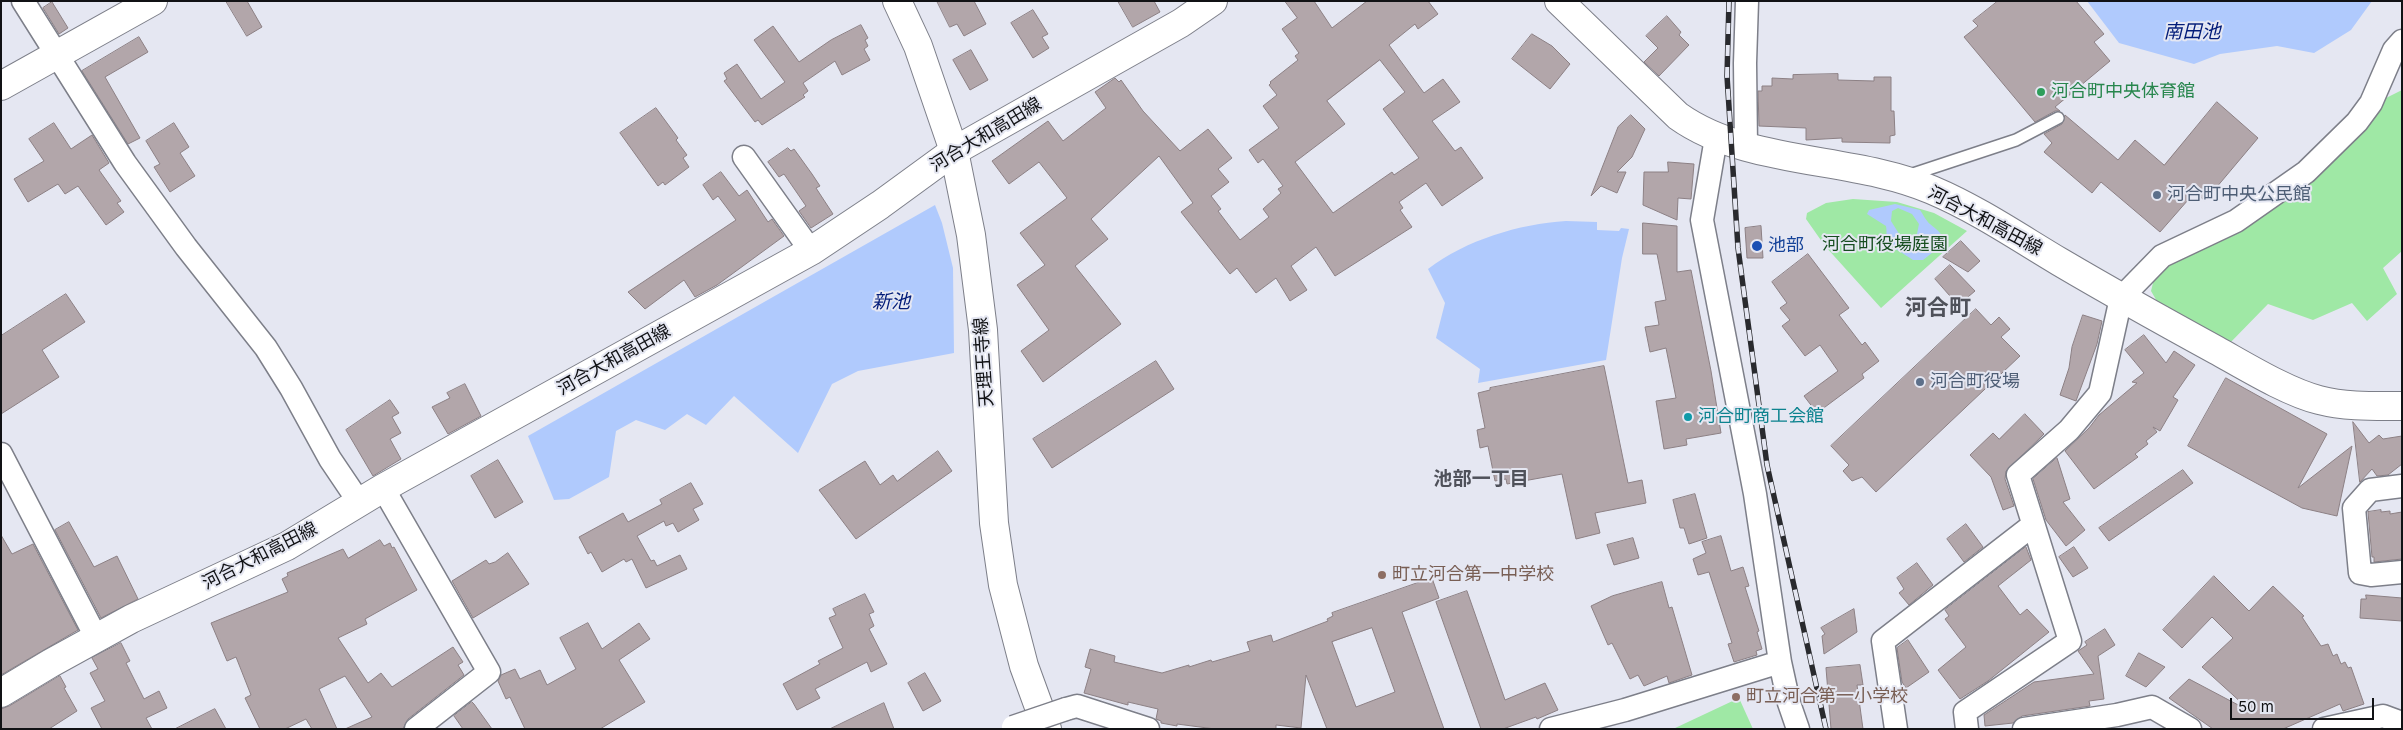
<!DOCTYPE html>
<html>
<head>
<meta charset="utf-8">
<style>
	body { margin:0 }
	#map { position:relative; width:2403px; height:730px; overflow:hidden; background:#e5e7f2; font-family:Inter,sans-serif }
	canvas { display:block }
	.frame { position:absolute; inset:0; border:2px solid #111215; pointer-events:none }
	.scale { position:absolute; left:2230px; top:698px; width:144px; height:22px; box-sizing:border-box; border:2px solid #111215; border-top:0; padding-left:6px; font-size:15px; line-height:18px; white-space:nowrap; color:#111215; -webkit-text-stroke:4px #e5e7f2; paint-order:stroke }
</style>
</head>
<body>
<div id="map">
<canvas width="2403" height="730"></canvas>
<div class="frame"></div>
<div class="scale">50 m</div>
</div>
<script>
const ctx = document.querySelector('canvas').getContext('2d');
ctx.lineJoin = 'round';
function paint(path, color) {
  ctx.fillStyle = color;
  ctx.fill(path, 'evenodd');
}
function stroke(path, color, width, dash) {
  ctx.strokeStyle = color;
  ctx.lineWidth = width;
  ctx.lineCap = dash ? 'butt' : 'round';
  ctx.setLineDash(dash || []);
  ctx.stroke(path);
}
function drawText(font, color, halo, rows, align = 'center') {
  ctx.font = font + ' Inter,"Noto Sans JP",sans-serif';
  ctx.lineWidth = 4;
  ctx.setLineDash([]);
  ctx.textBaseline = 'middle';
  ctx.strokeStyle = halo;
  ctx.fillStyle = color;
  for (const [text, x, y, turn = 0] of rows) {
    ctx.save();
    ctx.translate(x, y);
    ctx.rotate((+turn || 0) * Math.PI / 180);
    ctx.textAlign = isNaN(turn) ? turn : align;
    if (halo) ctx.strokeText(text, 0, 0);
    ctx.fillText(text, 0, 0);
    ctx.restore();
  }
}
paint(new Path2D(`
	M2402,90V251L2383,268L2397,294L2367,321L2352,303L2313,320L2268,304L2227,346L2162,310L2151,291L2156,271L2296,190L2357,138L2384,99Z
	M1853,199L1897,202L1934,213L1967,231L1881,308L1825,246L1806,219L1807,213L1826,203Z
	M1739,698L1753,729H1673Z`), '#9fe8a5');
paint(new Path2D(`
	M2087,1H2372L2351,30L2314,53L2277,46L2220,54L2194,64L2119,43Z
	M1895,204L1920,210C1923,214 1926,221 1930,224C1938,231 1945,234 1942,245L1923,260H1913C1905,254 1890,248 1887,239C1886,235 1887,230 1886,226L1867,214L1869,210ZM1898,208L1912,214L1919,224L1917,234L1907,239L1901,237L1891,221L1892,211Z
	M935,205L942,223L953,268L954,353L858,371L832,384L798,453L734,396L706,425L687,414L665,430L636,420L616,431L609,477L569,499L554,500L528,436Z
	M1566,221L1597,222V230L1619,231L1621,228L1629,229L1622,258L1606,360L1478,383L1480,369L1436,338L1445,303L1428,269C1466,240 1519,224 1566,221Z`), '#b0cafd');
const building = new Path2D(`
	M226,1H247L262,27L247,36Z
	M937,1H974L986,24L964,36L957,24L950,27Z
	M1118,1H1154L1160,12L1133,27Z
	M1285,1H1314L1332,28L1367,1H1428L1438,14L1418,29L1415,24L1389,45L1424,93L1443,79L1460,102L1432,121L1455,151L1461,147L1483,178L1442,206L1426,183L1399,202L1403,208L1400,210L1412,227L1335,276L1316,247L1291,266L1307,290L1290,301L1276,278L1256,293L1237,268L1230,274L1181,212L1193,203L1159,156L1091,219L1108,239L1075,266L1121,324L1043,382L1021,351L1049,330L1017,285L1045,265L1020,233L1067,198L1039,162L1009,184L992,161L1048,121L1063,141L1106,108L1095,92L1115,78L1119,82L1121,80L1143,111L1180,151L1208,129L1232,158L1218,169L1229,182L1211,196L1221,209L1218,211L1240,240L1269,217L1263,209L1281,193L1278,189L1283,186L1263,159L1258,163L1249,150L1279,128L1263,106L1277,95L1269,85L1271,83L1270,82L1298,60L1295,56L1299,53L1282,29L1297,18ZM1380,60L1405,92L1383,109L1419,158L1394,175L1392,172L1333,213L1295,162L1345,124L1327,101Z
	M1998,1H2076L2104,34L2094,42L2110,61L2055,107L2060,111H2055L2035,122L1964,37L1978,26L1973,21Z
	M52,2L68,28L59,34L43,8Z
	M1033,10L1048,34L1042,37L1049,48L1033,58L1011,23Z
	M1667,16L1681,32L1679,35L1689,45L1659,76L1644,62L1658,48L1646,36Z
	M861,25L868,38L865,40L868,46L864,49L870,60L842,75L835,61L803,83L808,91L803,95L805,97L762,125L758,120L755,122L724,81L727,79L724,73L737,64L761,99L785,82L754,40L773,26L799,62L831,40Z
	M1532,34L1552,46L1570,64L1550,89L1512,59Z
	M139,37L148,52L105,77L140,138L128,144L82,71Z
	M971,50L988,80L970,90L953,60Z
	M1838,74V80L1874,81V77H1891V111H1894L1895,135L1890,136V143L1842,142V138L1806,140V128L1759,126L1758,91H1762V86H1772V78L1793,79V75Z
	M2217,102L2258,138L2205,201L2195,192L2160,232L2101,182L2092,193L2044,152L2052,143L2044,134L2062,124L2065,115L2118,160L2135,140L2164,165Z
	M656,108L678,138L676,140L687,155L683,158L689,167L665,185L663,182L658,186L620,133Z
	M1631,115L1645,129L1632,157L1617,172H1626L1617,193L1601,186L1591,196L1618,127Z
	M54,123L71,149L92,135L109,163L99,170L121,201L117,203L124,212L106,225L78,186L65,194L58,184L28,202L14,179L44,161L29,139Z
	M174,123L189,147L180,153L195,176L170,192L154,167L160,164L146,141Z
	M788,148L791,151L794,149L812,174L820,186L816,188L833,214L811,228L799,211L806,206L784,174L779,177L768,162Z
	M1668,162L1694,164L1691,199L1678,198L1677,220L1643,205L1644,172H1668Z
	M721,172L739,196L747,190L768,222L772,219L784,236L717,285L695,297L684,280L645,309L628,292L736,220L718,196L713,200L703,185Z
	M1643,223L1677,226V272L1691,270L1711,371L1721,433L1686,439L1687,445L1664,449L1656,401L1676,398L1666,348L1650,352L1645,327L1659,325L1655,302L1666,300L1657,254H1643Z
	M1761,226L1763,258H1747L1745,228Z
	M1961,241L1980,261L1968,272L1943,257Z
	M1808,254L1849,308L1839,315L1862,345L1865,342L1879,361L1862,374L1864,378L1817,413L1804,396L1838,371L1820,345L1805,356L1782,326L1790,320L1780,308L1787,303L1772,282Z
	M1950,265L1975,291L1962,302L1961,301L1957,304L1935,279Z
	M66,294L85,322L42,350L59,377L1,414V336Z
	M1976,309L1991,325L1999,317L2010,329L2001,337L2020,356L1876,492L1862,477L1852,481L1843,471L1849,465L1831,446Z
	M2083,315L2102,321L2097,344L2076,401L2060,395L2069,368L2072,347Z
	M2144,335L2166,363L2174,351L2195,365L2173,397L2178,400L2160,431L2153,427L2157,432L2146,441L2148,444L2135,454L2138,457L2094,489L2065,451L2089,428L2099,415L2137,383L2132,382L2144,373L2125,350Z
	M1156,361L1174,389L1052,468L1033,439Z
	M1604,366L1628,483L1642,480L1646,503L1595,513L1600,533L1576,539L1562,474L1507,484L1506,479L1495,481L1488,446L1480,448L1477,430L1485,428L1478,393L1490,390V388Z
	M2226,378L2327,434L2298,488L2352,446L2337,516L2302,508L2188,446Z
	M465,384L481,416L448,434L432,407L450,398L447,393Z
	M390,400L399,413L392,417L401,433L390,439L401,459L373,476L346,430Z
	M2025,414L2044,434L2006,471L2005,479L2014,506L2003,510L1991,477L1970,455L1993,433L1999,439Z
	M2353,422L2369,443L2379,435L2383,439L2402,436V464L2388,475L2377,476L2372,469L2360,482Z
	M938,451L952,471L856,539L819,490L865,461L880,485L893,475L897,481Z
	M2057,458L2070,499L2063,502L2085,530L2066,546L2046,520L2033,479Z
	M498,460L523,502L495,518L471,476Z
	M2183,470L2193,483L2109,541L2099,528Z
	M691,483L703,504L693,509L699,520L678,532L673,523L666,526L664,521L637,536L651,561L654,560L657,566L680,555L687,569L646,588L632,559L626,562L624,559L602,572L591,552L588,554L579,537L623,513L628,522L662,504L660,500Z
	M1695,494L1707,538L1689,544L1684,528H1680L1673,500Z
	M2381,510V512L2390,511V514L2402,512V559L2374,562V557H2372L2368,512Z
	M69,522L94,567L117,556L138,599L101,618L55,530Z
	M1966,524L1983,547L1964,562L1947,539Z
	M1,535L12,554L33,544L78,630L1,675Z
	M1721,536L1731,571L1743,567L1749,586L1745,587L1759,631L1757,632L1762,649L1756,651L1757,655L1734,662L1728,644L1732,643L1709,572L1698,575L1693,559L1706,553L1702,542Z
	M1633,538L1639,558L1614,565L1607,545Z
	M380,540L384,546L390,543L392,548L394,547L417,590L365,619L367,624L338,638L368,683L381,673L392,687L453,647L463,662L458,665L464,675L408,719L403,729H345L372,717L345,676L319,689L337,729H312L306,719L285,729H260L245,698L251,695L236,657L227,661L211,623L288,592L282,579L288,576L287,573L343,549L348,558Z
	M2026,547L2031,560L1998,586L2020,615L2027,609L2049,632L1988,681L1960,699L1938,670L1966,647L1945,619L1949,616L1945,610Z
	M2074,547L2088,568L2073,577L2059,557Z
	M508,553L529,584L473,618L452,581L486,560L489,564L495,562Z
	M1917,563L1933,585L1909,605L1899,593L1904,589L1897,578Z
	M2214,576L2249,611L2273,586L2304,616L2302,617L2321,646L2328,644L2333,656L2337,654L2341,664L2345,662L2348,668L2351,667L2364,704L2343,711L2340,704L2283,729H2213L2169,698L2189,679L2242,707L2244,705L2202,667L2233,638L2212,617L2182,648L2163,630Z
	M1432,578L1439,598L1402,612L1444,729H1327L1306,675L1301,728L1276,725V729H1215L1177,724V726L1161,723V721L1156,719L1158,709L1128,702V705L1084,693L1091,669L1085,667L1090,649L1115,656L1114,662L1162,673L1189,665V667L1211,660L1212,662L1250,651L1247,642L1271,635L1273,642L1328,621L1327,619L1333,616L1332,613ZM1372,628L1395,692L1356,707L1332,642Z
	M1662,582L1669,608L1672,607L1692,675L1669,683L1667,676L1644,686L1638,675L1630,679L1612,643L1608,645L1591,606L1612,596Z
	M1467,591L1505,700L1545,683L1558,710L1537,719L1536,717L1503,729H1481L1436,602Z
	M865,594L874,612L869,614L874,626L869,629L887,664L871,672L867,662L815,689L820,698L797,710L783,684L820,664L818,661L843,648L829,618L836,615L833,609Z
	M2366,595L2402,598V621L2360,618L2361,599H2366Z
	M1854,609L1857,632L1824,654L1822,636L1825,634L1821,628Z
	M588,623L602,649L639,623L650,639L619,660L645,702L600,729H525L510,697L506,699L498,681L501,675L515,669L520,679L540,670L547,685L576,669L560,638Z
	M2105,629L2115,645L2098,656L2104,699L2089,701L2090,706L2022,716L2013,723L1985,726L1984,715L2034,682L2094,674L2078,651L2087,645L2085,642Z
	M1908,640L1929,672L1906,688L1902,682L1897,648Z
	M121,643L130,661L126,663L144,699L159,691L167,708L146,718L152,729H102L91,708L105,701L90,673L98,669L92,658Z
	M2139,653L2165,667L2146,687L2126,676Z
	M1860,665L1863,685H1857L1863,729H1831L1826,668Z
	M925,673L941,701L923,711L908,683Z
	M60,676L66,687L64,688L77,711L49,729H1V709L9,706Z
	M472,702L474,704L492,729H463L454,716Z
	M884,703L894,729H830Z
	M215,709L226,729H175Z`);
paint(building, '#b2a6aa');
stroke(building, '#8c8084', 1);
const service = new Path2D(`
	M1907,176L2016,140L2058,118`);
const minor = new Path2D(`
	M23,1L125,163L186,247L266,348L291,388L330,459L359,502
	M1716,138L1702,220L1755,494L1780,662L1789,703L1798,729
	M1746,146L1745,63L1747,1
	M744,157L811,251
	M1,454L96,637
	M2402,486L2370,490L2354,508L2360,573L2371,575L2402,572
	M383,488L489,672L416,729
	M1066,709L1077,706L1148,729
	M1551,729L1625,710L1780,662
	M1896,729L1883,641L2033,525
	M1967,729L1965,712L2070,641L2018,475L2069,430L2100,393L2121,298L2162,256L2236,221L2306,172L2357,122L2371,103L2394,50L2402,41
	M2024,729L2117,715L2152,707L2190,729
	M2324,729L2383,716L2402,723`);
const secondary = new Path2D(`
	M1559,1L1678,116C1748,166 1854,156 1932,190C1977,209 2018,237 2060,262C2111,292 2163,321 2216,350C2245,366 2287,392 2319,400C2346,407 2374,406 2402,406
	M1,693L51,663L131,619L287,546L383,488L811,251L880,205L954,151L1181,23L1213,1`);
const primary = new Path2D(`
	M897,1L918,46L954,151L971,235L983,330L994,523L1003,585L1024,666L1047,729
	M1,86L153,1`);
stroke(service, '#7d7f89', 14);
stroke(minor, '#7d7f89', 25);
stroke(secondary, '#7d7f89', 30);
stroke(primary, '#7d7f89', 30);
stroke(service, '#fff', 11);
stroke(minor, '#fff', 22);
stroke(secondary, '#fff', 28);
stroke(primary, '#fff', 28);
const rail = new Path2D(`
	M1729,1L1727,76L1738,248L1767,465L1826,729`);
stroke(rail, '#292a2e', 5.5);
stroke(rail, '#e5e7f2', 4, [11]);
const minorBridge = new Path2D(`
	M1013,727L1066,709`);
stroke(minorBridge, '#7d7f89', 25, []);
stroke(minorBridge, '#fff', 22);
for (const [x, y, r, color] of [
	[2041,92,5,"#2e9e5b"],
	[2157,195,5,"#5c6f8a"],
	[1757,246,6,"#1a4fb4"],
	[1920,382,5,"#5c6f8a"],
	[1688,417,5,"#0f9aa8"],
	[1382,575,5,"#8d6e63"],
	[1736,697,5,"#8d6e63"]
]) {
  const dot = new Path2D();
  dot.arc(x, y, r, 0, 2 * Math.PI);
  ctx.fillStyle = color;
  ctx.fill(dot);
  stroke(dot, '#e5e7f2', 2);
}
drawText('18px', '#27864d', '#e5e7f2', [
	["河合町中央体育館",2051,92]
], 'left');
drawText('18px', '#111215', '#e5e7f2', [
	["河合大和高田線",986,135,-31],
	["河合大和高田線",1985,221,28],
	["河合大和高田線",614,360,-29],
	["天理王寺線",984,362,-94],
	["河合大和高田線",260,556,-27]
]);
drawText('18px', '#4e5e75', '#e5e7f2', [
	["河合町中央公民館",2167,195],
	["河合町役場",1930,382]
], 'left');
drawText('18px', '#174e20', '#e5e7f2', [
	["河合町役場庭園",1885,245]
]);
drawText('18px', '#164399', '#e5e7f2', [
	["池部",1768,246]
], 'left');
drawText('18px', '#0d838f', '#e5e7f2', [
	["河合町商工会館",1698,417]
], 'left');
drawText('18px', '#785e54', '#e5e7f2', [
	["町立河合第一中学校",1392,575],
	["町立河合第一小学校",1746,697]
], 'left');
drawText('italic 19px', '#031c79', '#e5e7f2', [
	["南田池",2192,32],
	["新池",891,302]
]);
drawText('bold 19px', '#4f515a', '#e5e7f2', [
	["池部一丁目",1481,479]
]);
drawText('bold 22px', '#4f515a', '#e5e7f2', [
	["河合町",1938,308]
]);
</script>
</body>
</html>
